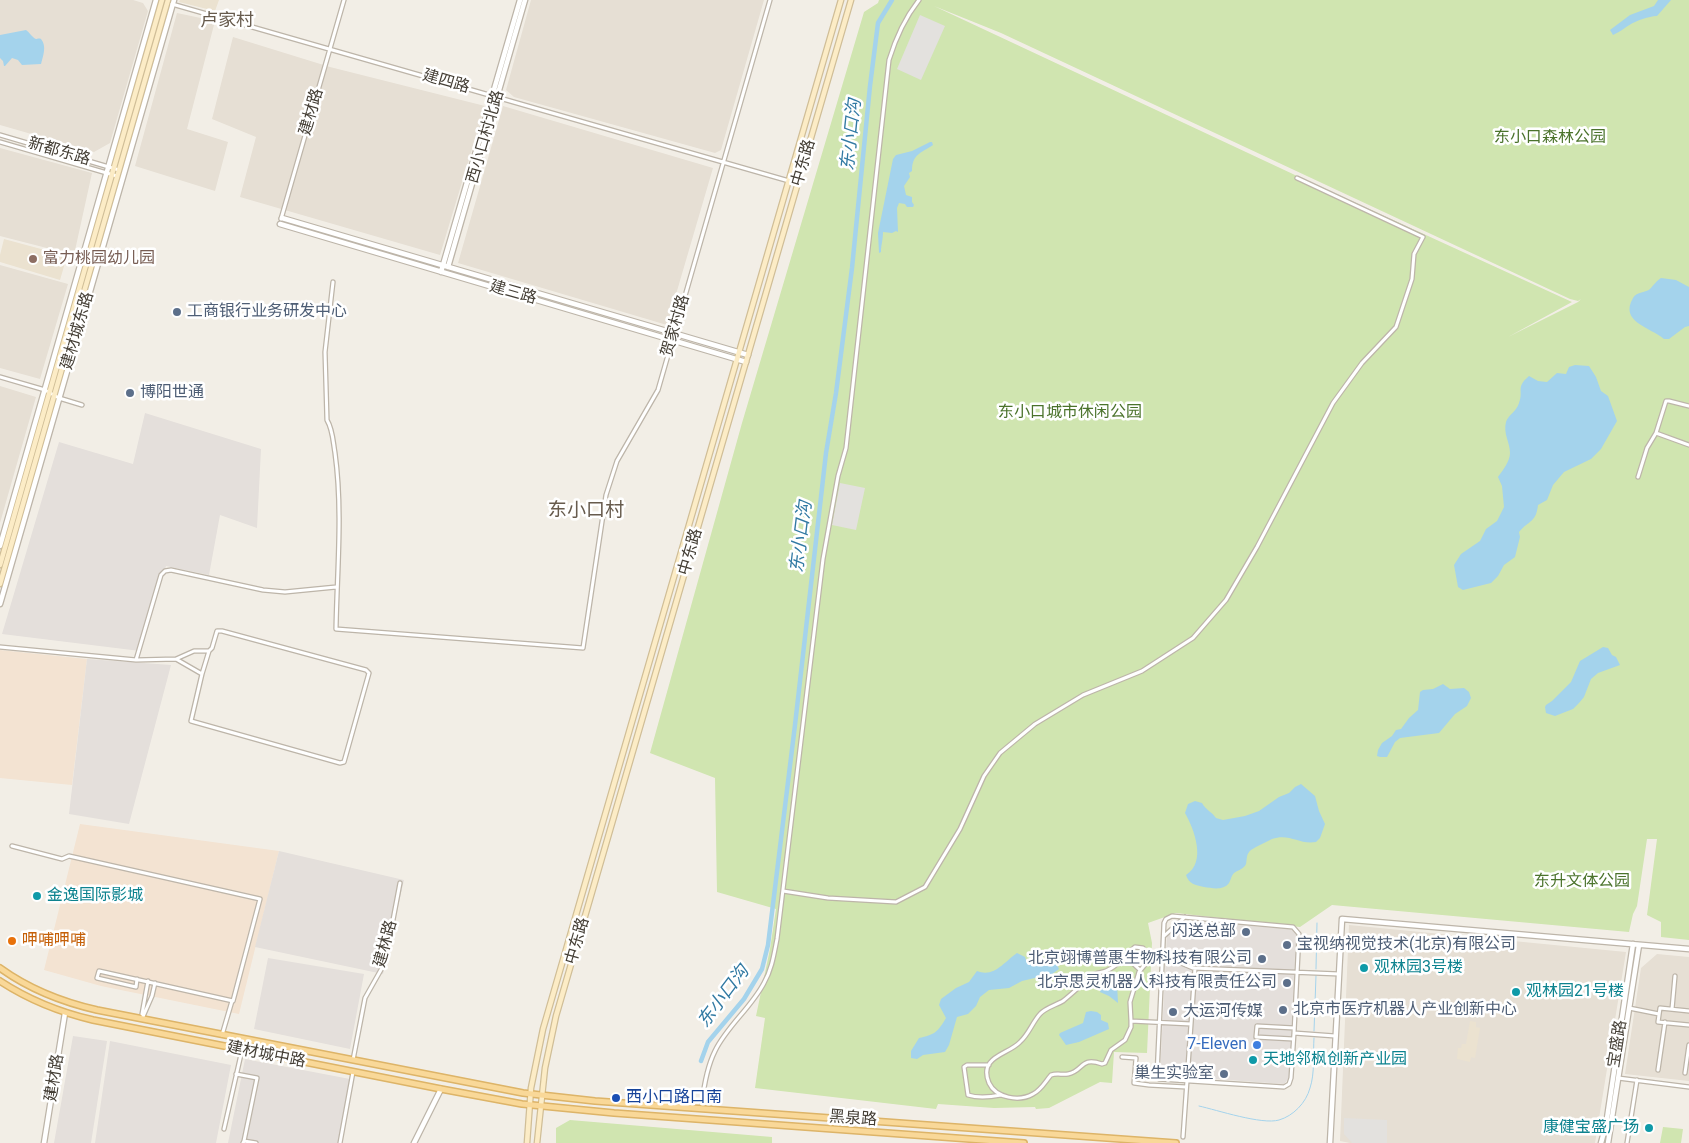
<!DOCTYPE html>
<html>
<head>
<meta charset="utf-8">
<style>
	body { margin:0 }
	canvas { display:block; background:#f2eee6 }
</style>
</head>
<body>
<canvas width="1689" height="1143"></canvas>
<script>
const ctx = document.querySelector('canvas').getContext('2d');
ctx.lineJoin = 'round';
function paint(path, color) {
  ctx.fillStyle = color;
  ctx.fill(path, 'evenodd');
}
function stroke(path, color, width, dash) {
  ctx.strokeStyle = color;
  ctx.lineWidth = width;
  ctx.lineCap = dash ? 'butt' : 'round';
  ctx.setLineDash(dash || []);
  ctx.stroke(path);
}
function drawText(font, color, halo, rows, align = 'center') {
  ctx.font = font + ' Roboto,"Noto Sans SC",sans-serif';
  ctx.lineWidth = 5;
  ctx.setLineDash([]);
  ctx.textBaseline = 'middle';
  ctx.strokeStyle = halo;
  ctx.fillStyle = color;
  for (const [text, x, y, turn = 0] of rows) {
    ctx.save();
    ctx.translate(x, y);
    ctx.rotate((+turn || 0) * Math.PI / 180);
    ctx.textAlign = isNaN(turn) ? turn : align;
    if (halo) ctx.strokeText(text, 0, 0);
    ctx.fillText(text, 0, 0);
    ctx.restore();
  }
}
paint(new Path2D(`
	M0,0H133L143,3L148,11L110,143L94,152L0,125Z
	M531,0H764L721,150L715,153L514,97L506,90Z
	M177,13L215,21L187,129L228,142L215,191L135,166Z
	M233,37L330,67L485,106L440,255L240,197L256,137L212,119Z
	M503,106L713,168L667,325L458,263Z
	M0,148L92,173L74,255L0,236Z
	M0,265L68,284L40,379L0,368Z
	M0,386L36,397L0,523Z
	M1349,925L1626,952L1595,1143H1350L1340,1141Z
	M1657,954L1689,957V1081L1625,1074L1641,968Z`), '#e6dfd4');
paint(new Path2D(`
	M0,650L87,659L72,785L0,778Z
	M80,824L279,851L239,1014L101,986L44,970Z`), '#f3e3d2');
paint(new Path2D(`
	M145,413L261,449L257,528L220,515L209,575L166,566L140,651L2,634L59,442L133,464Z
	M87,659L171,665L129,824L69,814Z
	M279,851L404,880L383,974L255,947Z
	M1184,921L1292,929L1296,934L1289,1078L1284,1084L1160,1075L1167,934Z
	M268,958L364,974L350,1049L254,1029Z
	M73,1036L107,1041L91,1143H54Z
	M110,1041L231,1065L216,1143H95Z
	M245,1059L350,1079L339,1143H228Z`), '#e4dfdb');
paint(new Path2D(`
	M180,0H219L215,11L179,2Z
	M4,239L67,256L60,280L0,262V255Z
	M1470,1021L1476,1022V1027L1480,1028L1475,1058L1471,1057L1470,1062L1457,1059L1458,1048H1461L1462,1044H1466Z`), '#ebe2d0');
paint(new Path2D(`
	M879,0H1689V940L1661,937V922L1647,915L1657,839H1647L1637,906L1633,914L1629,932L1332,905L1300,927L1176,913L1148,923L1152,943L1147,1053L1114,1052L1112,1083L1100,1082L1049,1108L1036,1109L1035,1107L994,1108L938,1104L936,1109L755,1088L765,1018L756,1016L770,949L776,909L717,892L715,778L650,753L742,423L864,12L878,3ZM934,6L1001,33L1570,299L1578,301L1581,299L1578,302L1508,337L1572,302L1295,175Z
	M570,1120L772,1137V1143H556V1128Z
	M1663,1127L1683,1129L1681,1143H1660Z`), '#d0e5b0');
paint(new Path2D(`
	M920,15L945,26L921,80L897,69Z
	M840,483L865,488L856,530L832,525Z
	M1344,1118L1387,1120V1143H1352L1344,1134Z`), '#e3e1de');
paint(new Path2D(`
	M1658,0H1671L1657,16C1653,15 1635,21 1631,24C1624,28 1620,32 1613,35L1610,30L1630,15L1654,6Z
	M26,30C29,32 33,38 36,39C37,39 39,38 41,39C47,46 43,56 41,64L22,65L18,60L12,58L5,66H4L3,61L0,58V35Z
	M930,142H932L933,145C921,153 912,154 912,171L909,173L910,177L904,186L906,195L912,197V202L914,205L913,207H907L905,204L899,203L897,208L898,232L896,231L892,233L883,232C883,240 881,245 881,252L879,253L878,233L893,159L896,155L912,151Z
	M1661,278L1676,280L1689,287V326L1685,327L1669,339H1664C1650,327 1619,322 1633,298C1637,291 1646,293 1650,289C1654,285 1656,281 1661,278Z
	M1575,365L1589,366L1596,377L1601,391L1608,396L1617,421L1601,449L1591,459L1564,472L1553,485L1547,500L1538,505C1536,523 1529,520 1519,532L1520,537L1515,557L1504,565L1498,576L1491,583L1463,590L1458,587L1454,565L1461,554L1480,541L1486,529L1497,521L1504,507L1502,486L1498,477C1503,470 1510,461 1510,453C1510,442 1503,434 1506,422C1508,415 1517,411 1519,403C1524,390 1515,388 1529,376L1538,381L1547,382L1557,373L1566,374L1569,367Z
	M1603,647L1608,648L1612,655L1616,657L1620,665L1598,673L1591,679L1584,697L1579,703L1573,709L1555,716L1546,713L1545,707L1546,705L1552,701L1571,682L1580,661Z
	M1443,684L1450,689L1464,688L1469,692L1471,698L1467,706L1455,714L1439,733L1400,738L1395,742L1387,757H1380L1377,756L1378,750L1382,743L1392,736L1396,730L1401,729L1409,718L1418,710L1420,692L1423,690L1433,689Z
	M1301,784L1315,796L1319,811L1325,824L1320,838L1316,842C1299,845 1290,833 1272,839C1266,842 1257,846 1251,850C1246,854 1247,859 1246,864C1244,869 1238,870 1234,873C1231,876 1231,880 1229,883C1223,891 1212,888 1204,887C1195,885 1189,884 1186,875C1207,862 1194,829 1185,813L1188,804L1195,801L1202,803C1206,810 1212,812 1216,818L1223,820L1245,816L1259,811L1279,797L1289,793L1295,787Z
	M1017,953L1025,957L1027,963L1034,964L1047,959L1056,962L1059,969L1052,974L1022,981L1009,988L989,990L980,997L976,1006L968,1014L957,1017L949,1045L945,1052L923,1055L917,1059L911,1058V1051L919,1038C934,1035 938,1032 946,1018L939,1005L941,999L956,988L969,982L977,971C994,978 1004,962 1017,953Z
	M1118,974L1120,976L1117,983L1118,1003L1109,996L1100,992L1101,986Z
	M1091,1011L1097,1012L1101,1015V1020L1108,1023L1109,1029L1079,1042L1066,1045L1059,1035L1060,1033L1083,1023L1086,1012Z`), '#a4d3ec');
stroke(new Path2D(`
	M1316,969L1317,923
	M1314,1031L1316,976
	M1199,1106C1217,1110 1262,1125 1279,1120C1293,1116 1306,1103 1310,1088C1315,1073 1313,1054 1314,1038`), '#a4d3ec', 1);
stroke(new Path2D(`
	M701,1061L708,1042L744,999L762,969L768,945L795,725L826,453L836,393L852,268L870,86L878,23L892,0`), '#a4d3ec', 4.5);
const minor = new Path2D(`
	M172,4L789,181
	M0,135L119,170
	M0,142L117,176
	M281,219L344,0
	M333,282L325,352L327,420C333,430 333,442 335,453C343,511 337,571 336,629L583,648L606,495L617,461L658,390L770,0
	M0,377L45,390L59,398L82,405
	M1656,433L1689,445
	M1638,477L1647,448L1656,433L1666,401H1669L1689,406
	M0,647L136,660L176,659
	M136,660L161,575L165,571L171,570L263,590L285,592L336,587
	M202,674L191,721L340,763L344,762L369,673L366,670L222,631H217L212,648L209,651L202,674L176,659L194,651H209
	M12,846L62,859L69,856L260,899L233,1001L99,971L97,978L136,987L137,979
	M783,891L828,898L896,902L925,887L960,829L984,776L1000,753L1035,724L1083,695L1142,671L1193,638L1226,600L1257,547L1333,403L1362,363L1396,327L1412,279L1414,254L1423,237L1297,178
	M1164,936L1185,917
	M1137,954L1162,955L1193,968L1339,974
	M1126,957L1140,970
	M1629,1008L1659,1014
	M1672,1009L1675,976
	M1689,1011L1660,1008L1658,1022L1689,1025
	M142,1014L148,981
	M142,1019L152,996L155,983
	M1131,1021V1027L1125,1040L1111,1050L1105,1063L1102,1064C1080,1056 1084,1071 1068,1074C1062,1075 1057,1073 1051,1075C1045,1082 1041,1090 1033,1094C1019,1102 996,1098 989,1083C978,1056 1008,1055 1020,1042C1029,1034 1032,1023 1040,1014C1045,1008 1056,1005 1063,1001C1073,993 1082,984 1092,976C1096,972 1101,973 1106,971C1119,966 1125,955 1135,947L1143,948L1147,954L1148,958L1147,962L1139,972L1130,1002L1131,1021L1191,1024
	M1294,1033L1291,1078L1289,1084L1284,1087L1159,1079L1157,1075L1164,923L1166,919L1172,916L1293,927L1299,934L1294,1033L1335,1036
	M222,1035L232,1001
	M1293,1039L1256,1037L1257,1026L1294,1028
	M1122,1057L1136,1058L1134,1083L1149,1085L1186,1087
	M353,1060L365,998L382,968L386,957L400,883
	M989,1065H967L964,1067L968,1095C977,1098 991,1097 1001,1095
	M1658,1070L1665,1022
	M1685,1073L1689,1045
	M236,1074L257,1078L244,1141
	M1618,1078L1689,1087
	M702,1103C704,1085 707,1067 715,1051C727,1026 751,1008 764,983C772,969 774,954 777,939L823,559L838,476L846,448L889,60C896,37 904,19 919,0
	M224,1129L242,1050
	M1183,1137L1195,968
	M243,1143L244,1141L256,1143
	M340,1143L353,1072
	M1627,1143L1637,1080`);
const tertiary = new Path2D(`
	M282,218L748,355
	M280,224L746,362
	M448,267L525,0
	M441,272L520,0
	M0,546L156,0
	M0,604L174,0
	M44,1143L65,1013
	M414,1143L441,1089
	M1330,1143L1342,919L1689,949
	M1601,1143L1606,1125L1633,944
	M1608,1143L1639,945`);
const secondary = new Path2D(`
	M0,565L162,0
	M0,584L168,0
	M527,1143L531,1088L543,1029L841,0
	M537,1143L545,1068L556,1016L851,0`);
const primary = new Path2D(`
	M0,968C29,989 62,1002 97,1010L523,1093L595,1101L1176,1143
	M0,981C29,1000 59,1012 93,1020L441,1089L522,1104L614,1113L1024,1143`);
stroke(minor, '#bdb5a9', 5.5);
stroke(tertiary, '#bdb5a9', 7);
stroke(secondary, '#d0be97', 7);
stroke(primary, '#ddb468', 8);
stroke(minor, '#fff', 3);
stroke(tertiary, '#fff', 4.5);
stroke(secondary, '#fcecc6', 4.5);
stroke(primary, '#f9d898', 5);
for (const [x, y, r, color] of [
	[33,259,5,"#8d6e63"],
	[177,312,5,"#5c6f8a"],
	[130,393,5,"#5c6f8a"],
	[37,896,5,"#0f9aa8"],
	[1246,932,5,"#5c6f8a"],
	[12,941,5,"#e8710a"],
	[1287,945,5,"#5c6f8a"],
	[1262,959,5,"#5c6f8a"],
	[1364,968,5,"#0f9aa8"],
	[1287,983,5,"#5c6f8a"],
	[1516,992,5,"#0f9aa8"],
	[1283,1010,5,"#5c6f8a"],
	[1173,1012,5,"#5c6f8a"],
	[1257,1045,5,"#3f7fe0"],
	[1253,1060,5,"#0f9aa8"],
	[1224,1074,5,"#5c6f8a"],
	[616,1098,5,"#1a4fb4"],
	[1649,1128,5,"#0f9aa8"]
]) {
  const dot = new Path2D();
  dot.arc(x, y, r, 0, 2 * Math.PI);
  ctx.fillStyle = color;
  ctx.fill(dot);
  stroke(dot, '#fff', 2);
}
drawText('16px', '#443e35', '#fff', [
	["建四路",446,82,16],
	["建材路",312,112,-74],
	["西小口村北路",486,137,-74],
	["新都东路",59,152,16],
	["中东路",804,163,-74],
	["建三路",513,293,16],
	["贺家村路",676,326,-74],
	["建材城东路",78,331,-74],
	["中东路",691,552,-74],
	["中东路",578,941,-74],
	["建林路",386,944,-75],
	["宝盛路",1618,1044,-81],
	["建材城中路",266,1055,11],
	["建材路",55,1078,-81],
	["黑泉路",853,1119,4]
]);
drawText('16px', '#4b732c', '#fff', [
	["东小口森林公园",1550,138],
	["东小口城市休闲公园",1070,413],
	["东升文体公园",1582,882]
]);
drawText('16px', '#785e54', '#fff', [
	["富力桃园幼儿园",43,259]
], 'left');
drawText('16px', '#4e5e75', '#fff', [
	["工商银行业务研发中心",187,312],
	["博阳世通",140,393],
	["闪送总部",1236,932,"right"],
	["宝视纳视觉技术(北京)有限公司",1297,945],
	["北京翊博普惠生物科技有限公司",1252,959,"right"],
	["北京思灵机器人科技有限责任公司",1277,983,"right"],
	["北京市医疗机器人产业创新中心",1293,1010],
	["大运河传媒",1183,1012],
	["巢生实验室",1214,1074,"right"]
], 'left');
drawText('16px', '#0d838f', '#fff', [
	["金逸国际影城",47,896],
	["观林园3号楼",1374,968],
	["观林园21号楼",1526,992],
	["天地邻枫创新产业园",1263,1060],
	["康健宝盛广场",1639,1128,"right"]
], 'left');
drawText('16px', '#c56008', '#fff', [
	["呷哺呷哺",22,941]
], 'left');
drawText('16px', '#366cbe', '#fff', [
	["7-Eleven",1247,1045]
], 'right');
drawText('16px', '#164399', '#fff', [
	["西小口路口南",626,1098]
], 'left');
drawText('18px', '#675b4d', '#fff', [
	["卢家村",227,21]
]);
drawText('italic 18px', '#327aa3', '#fff', [
	["东小口沟",852,135,-84],
	["东小口沟",802,537,-83],
	["东小口沟",724,997,-53]
]);
drawText('19px', '#675b4d', '#fff', [
	["东小口村",586,511]
]);
</script>
</body>
</html>
